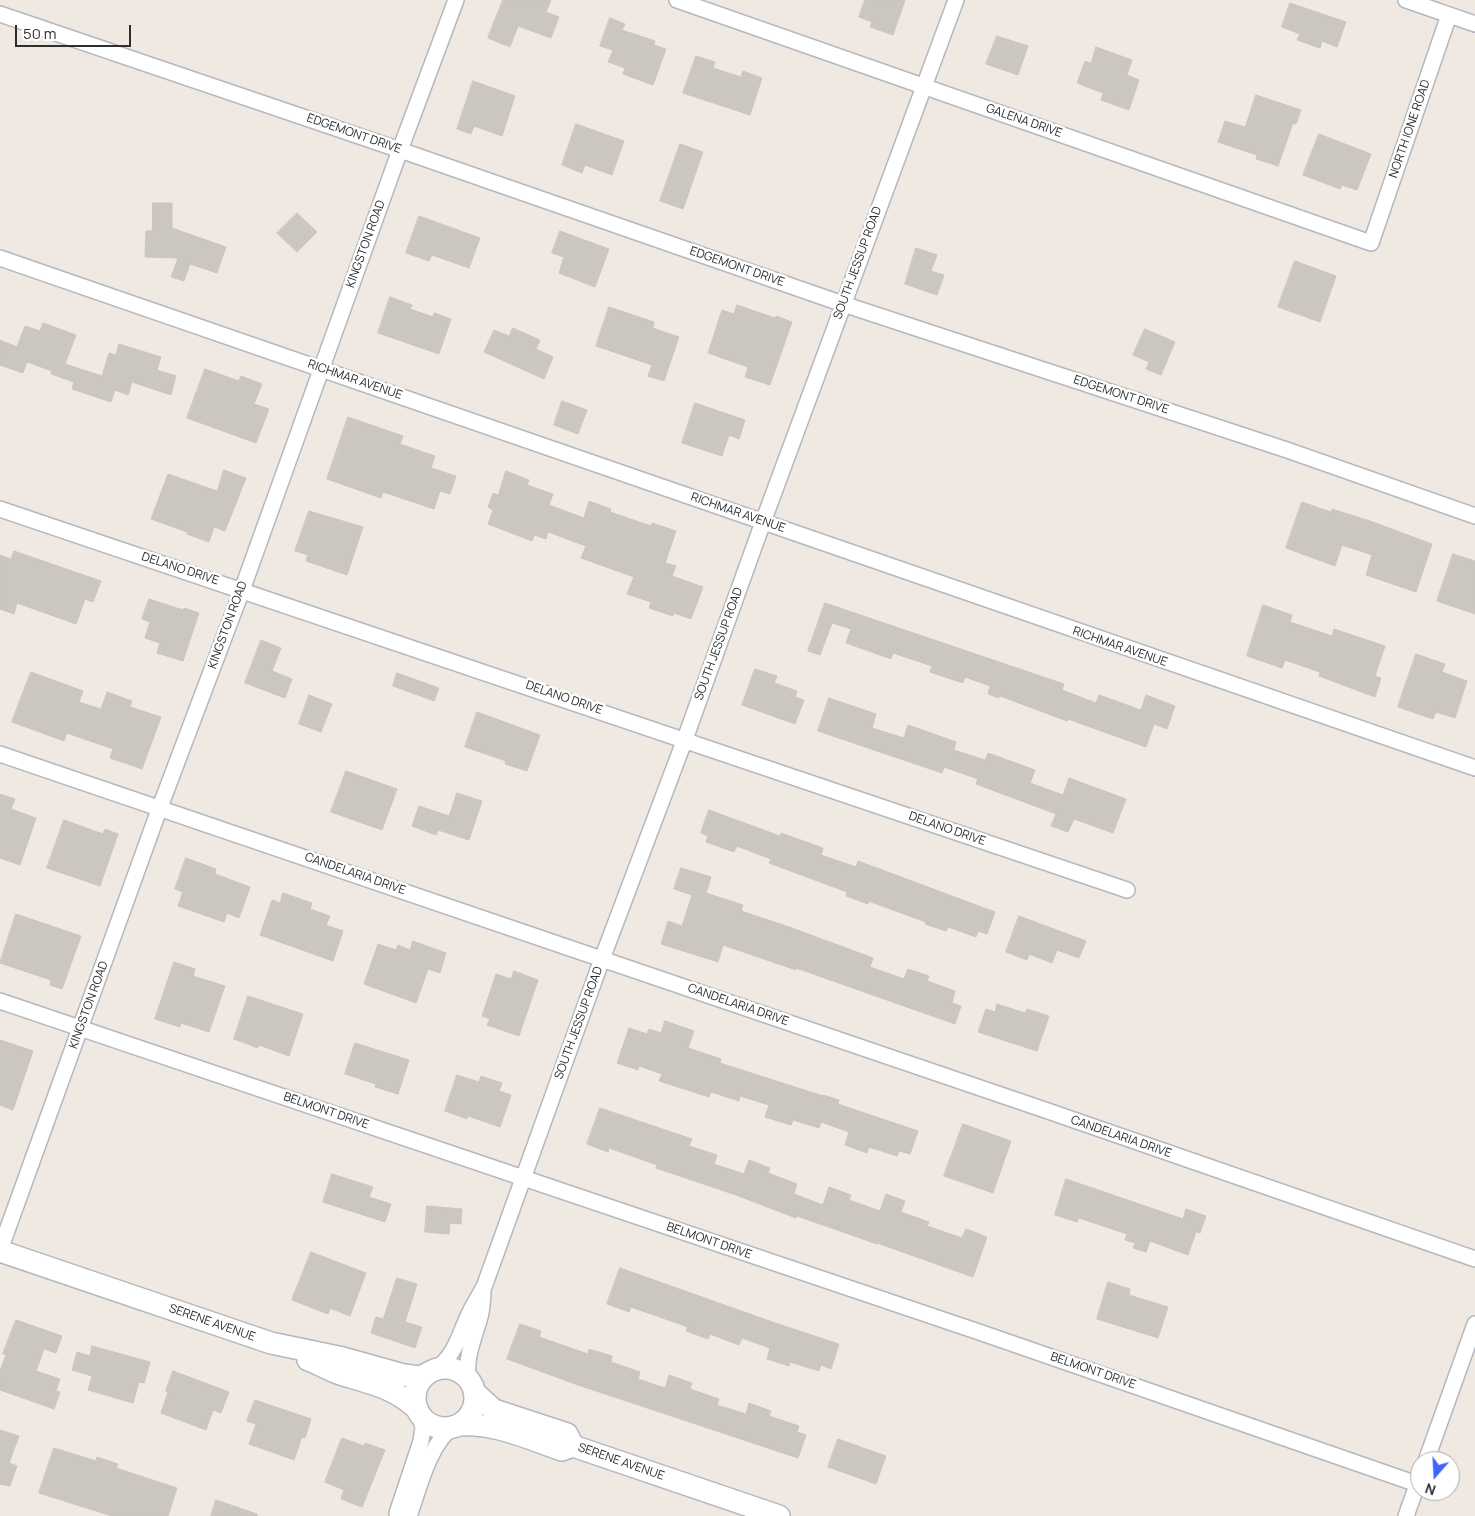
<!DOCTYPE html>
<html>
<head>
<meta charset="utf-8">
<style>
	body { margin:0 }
	#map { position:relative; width:1475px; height:1516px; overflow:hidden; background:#efe9e1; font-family:Manrope,sans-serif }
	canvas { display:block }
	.north { position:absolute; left:1410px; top:1451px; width:50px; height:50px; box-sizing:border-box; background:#fff; border:1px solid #ababab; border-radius:50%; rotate:199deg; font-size:14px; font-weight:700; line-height:20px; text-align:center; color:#2e2e2e }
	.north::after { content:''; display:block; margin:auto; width:18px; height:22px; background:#4264fb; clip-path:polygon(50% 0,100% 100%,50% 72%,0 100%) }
	.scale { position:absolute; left:15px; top:25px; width:116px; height:22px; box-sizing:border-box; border:2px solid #2e2e2e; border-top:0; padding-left:6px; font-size:15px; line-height:18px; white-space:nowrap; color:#2e2e2e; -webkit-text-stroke:4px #fff; paint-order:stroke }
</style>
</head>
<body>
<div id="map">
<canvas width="1475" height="1516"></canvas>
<div class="north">N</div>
<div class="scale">50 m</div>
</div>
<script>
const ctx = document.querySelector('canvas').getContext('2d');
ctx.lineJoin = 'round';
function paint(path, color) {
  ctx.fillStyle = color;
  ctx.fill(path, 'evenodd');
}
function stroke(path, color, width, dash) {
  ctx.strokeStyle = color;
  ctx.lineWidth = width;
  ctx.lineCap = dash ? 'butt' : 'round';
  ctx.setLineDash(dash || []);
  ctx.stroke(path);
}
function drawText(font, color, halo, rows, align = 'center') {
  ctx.font = font + ' Manrope,sans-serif';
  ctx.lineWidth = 5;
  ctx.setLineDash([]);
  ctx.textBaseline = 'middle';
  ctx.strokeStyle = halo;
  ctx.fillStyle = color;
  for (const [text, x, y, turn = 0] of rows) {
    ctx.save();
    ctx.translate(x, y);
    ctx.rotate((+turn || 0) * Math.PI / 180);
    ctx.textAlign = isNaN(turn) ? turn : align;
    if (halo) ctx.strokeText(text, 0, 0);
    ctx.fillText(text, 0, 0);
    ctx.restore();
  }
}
const building = new Path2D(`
	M503,0H551L546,12L559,17L551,38L518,26L510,47L488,38Z
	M865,0H905L893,35L870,27L872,22L859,17Z
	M1290,3L1346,22L1337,47L1322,41L1320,48L1297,40L1300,34L1282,27Z
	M610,18L625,24L622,30L655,41L654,45L666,49L653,85L623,74L625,68L608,62L613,50L600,46Z
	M997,36L1028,46L1018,75L986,64Z
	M1096,47L1132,60L1127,75L1139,80L1129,110L1101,100L1103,93L1077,83L1085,61L1091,63Z
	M696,56L715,62L713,68L741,77L743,71L762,78L750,115L683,93Z
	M473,81L515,96L502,136L474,126L471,134L457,129Z
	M1256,95L1301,110L1296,124L1293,123L1278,166L1256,159L1257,155L1218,142L1225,121L1245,127Z
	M576,124L624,141L612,175L585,165L582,173L562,165Z
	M1319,134L1371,154L1357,190L1342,185L1340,189L1303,175Z
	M680,144L703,152L683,209L660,201Z
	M153,203H172V228L226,247L217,273L190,264L184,281L171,277L178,258L145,257L146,231H152Z
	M297,213L317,232L297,252L277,233Z
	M419,216L480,238L469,268L432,255L429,261L406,253Z
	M560,231L609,249L595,287L559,273L564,257L552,253Z
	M916,248L937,255L931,271L944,275L937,295L905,284Z
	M1295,261L1336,276L1320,322L1278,307Z
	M390,297L412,305L410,309L433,317L434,313L451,319L439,354L378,333Z
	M737,305L775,318L776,316L792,322L770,385L745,377L748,367L708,353L722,310L734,314Z
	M609,307L654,322L653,328L679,337L664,381L648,376L652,365L596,346Z
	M43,323L76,335L65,364L102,376L109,353L116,355L119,344L161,357L157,370L176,376L171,395L132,382L128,395L115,390L111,402L72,389L74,382L51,374L52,371L27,362L23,373L0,365V340L17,347L25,326L40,331Z
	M513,328L540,340L536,349L553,357L544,379L484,352L494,330L509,336Z
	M1145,329L1175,342L1161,375L1146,369L1149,362L1133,355Z
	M205,369L239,381L241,376L262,384L254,404L269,409L256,443L187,418Z
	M562,401L587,410L578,434L554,425Z
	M695,403L745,420L739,439L729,435L722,456L682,443Z
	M348,417L403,436L400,444L435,456L431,468L456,476L450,494L440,491L434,509L383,492L381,498L327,479Z
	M224,470L246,478L225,531L214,527L209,542L187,534V532L151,519L168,474L217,491Z
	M506,471L529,480L527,485L553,494L549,505L584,518L589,501L611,509L610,512L651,526L652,523L676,531L665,563L676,566L672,576L703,587L691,619L674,613L673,616L649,608L651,602L627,594L634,577L581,558L586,546L548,532L546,539L534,535L532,541L488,524L493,510L488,507L493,493L498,495Z
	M1302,502L1331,512L1332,509L1370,521L1432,544L1416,592L1366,575L1372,555L1342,545L1335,566L1286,548Z
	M309,511L363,527L347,575L306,561L308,555L295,551Z
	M14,551L101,581L93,602L85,599L76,624L17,603L14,614L0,609V555L11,559Z
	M1453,554L1475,561V614L1437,601Z
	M149,599L183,610L184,608L199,613L183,661L157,653L160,643L145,638L150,622L142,619Z
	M825,603L1064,684L1062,690L1096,703L1099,695L1141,710L1146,695L1175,706L1167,729L1154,724L1146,747L1068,719L1067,721L1000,696L999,698L988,694L990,686L965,677L963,683L930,672L932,666L893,653L891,659L846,643L851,629L832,623L820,655L808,651Z
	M1263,605L1292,615L1290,622L1332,636L1334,629L1385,646L1375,676L1381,678L1375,697L1319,676L1320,672L1285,660L1282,668L1247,656Z
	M261,640L281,648L272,671L292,679L285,698L245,683Z
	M1416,654L1445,664L1442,672L1467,681L1455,718L1436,712L1433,719L1398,707Z
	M755,669L777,676L774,683L797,691L795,697L804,700L795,724L742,705Z
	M31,672L83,691L79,702L101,709L107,692L132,701L130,707L161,717L142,769L110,758L113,749L67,733L64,741L12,722Z
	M397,673L439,688L434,701L393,686Z
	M309,695L332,704L321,732L299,724Z
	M829,698L876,714L872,728L904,738L908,725L956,742L954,750L985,760L988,753L1035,770L1030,783L1063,795L1069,778L1126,799L1113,833L1074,819L1068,832L1051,826L1056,814L976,784L978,779L944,767L942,773L818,731Z
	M477,712L540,735L527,771L505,764L506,761L465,747Z
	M346,771L397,789L382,830L331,812Z
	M457,793L482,801L469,840L438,830L436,835L412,826L419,806L449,816Z
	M0,794L15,799L11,809L36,818L20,865L0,858Z
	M709,810L780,836L781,833L823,848L821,855L856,867L858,861L995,912L987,934L978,931L976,937L948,927L946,931L925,924L926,922L868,901V904L846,896L847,892L769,863L771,859L737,846L734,852L706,842L708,836L701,833Z
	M64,820L103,834L105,829L118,834L100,886L47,868Z
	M186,858L216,869L215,874L250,887L239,918L227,913L224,922L178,906L183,892L175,889Z
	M681,868L711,877L706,893L743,905L741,911L792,928L873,958L870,967L904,979L908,969L929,976L927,981L955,991L952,1003L961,1006L955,1024L796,968V970L723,945L718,962L661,944L668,921L682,926L692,895L674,889Z
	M283,893L312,903L310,909L330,916L326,925L343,931L333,961L260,935L272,900L280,903Z
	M16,914L81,936L62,989L50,985L51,980L0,963Z
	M1019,916L1086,941L1079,958L1057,950L1052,963L1029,954L1027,960L1006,952Z
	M413,941L446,953L440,973L428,969L416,1003L364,984L378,944L396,950L398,945L410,950Z
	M174,962L195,969L193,976L225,986L209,1032L181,1023L180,1027L155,1019Z
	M514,971L538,980L519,1036L487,1025L490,1019L482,1016L496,974L511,979Z
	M248,996L303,1014L289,1056L259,1045L258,1048L234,1039Z
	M997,1004L1025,1013L1027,1009L1049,1016L1037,1051L978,1032L986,1009L995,1012Z
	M665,1021L694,1031L688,1048L721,1059L720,1063L823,1096V1095L839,1100L838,1104L918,1131L910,1154L899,1151L897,1156L869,1147L867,1153L845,1145L849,1132L821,1122L819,1128L793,1120L791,1125L765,1117L769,1105L740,1096L739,1101L711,1092L709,1097L659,1081L662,1074L639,1066L638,1070L617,1063L629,1028L647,1034L649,1029L661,1033Z
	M0,1040L33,1051L13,1110L0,1105Z
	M355,1043L409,1060L398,1094L375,1087L376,1084L345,1074Z
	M457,1075L479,1082L481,1076L502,1083L499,1091L511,1095L500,1127L468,1116L467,1119L445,1111Z
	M600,1108L692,1139L689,1146L717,1155L714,1164L744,1174L749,1160L770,1168L768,1173L797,1184L794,1194L823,1205L829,1187L851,1195L849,1200L880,1211L886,1194L905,1201L901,1212L929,1222L927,1226L962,1238L966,1229L987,1237L973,1277L877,1243V1244L797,1216L796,1218L736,1195L656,1168L657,1165L609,1148L608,1152L587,1144Z
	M963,1124L1011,1141L993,1193L944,1176Z
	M332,1174L373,1187L369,1197L391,1204L385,1222L323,1202Z
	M1066,1179L1183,1219L1186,1209L1206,1216L1200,1233L1196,1232L1188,1255L1150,1241L1146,1252L1133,1248L1135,1243L1125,1240L1127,1234L1079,1218L1077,1222L1055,1215Z
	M427,1206L462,1209L461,1224L450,1223L449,1234L425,1232Z
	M311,1252L366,1273L350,1316L330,1308L328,1314L292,1300Z
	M620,1268L778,1324L839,1344L831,1369L821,1365L819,1371L790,1362L789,1366L767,1359L770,1348L742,1338L739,1345L710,1334L708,1339L686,1331L688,1327L631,1307L629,1312L607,1304Z
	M397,1278L417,1284L405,1322L422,1327L415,1348L371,1333L376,1317L383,1319Z
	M1108,1282L1130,1289L1129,1295L1168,1307L1158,1338L1097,1319Z
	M16,1320L62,1336L56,1353L44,1349L36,1371L60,1379L56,1391L60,1392L54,1409L0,1390V1371L6,1355L3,1354Z
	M520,1324L541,1331L539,1337L588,1354L589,1349L612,1356L611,1362L640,1372L638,1379L665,1388L669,1375L692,1383L690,1389L719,1399L717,1405L746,1414L749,1403L771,1411L769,1416L799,1426L797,1432L806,1435L798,1458L578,1385L507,1359Z
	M92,1346L150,1362L144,1383L139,1382L133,1403L88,1390L92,1376L72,1370L77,1352L90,1356Z
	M173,1371L229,1392L221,1413L213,1410L206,1430L161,1413L168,1392L166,1391Z
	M255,1400L311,1419L305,1438L302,1437L294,1460L249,1444L256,1424L247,1421Z
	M0,1430L19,1436L9,1463L17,1466L10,1486L0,1484Z
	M342,1438L364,1446L365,1443L385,1450L362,1507L341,1499L344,1490L325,1482Z
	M838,1439L886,1456L876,1484L828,1467Z
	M54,1448L96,1461L97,1457L118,1464L116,1468L177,1488L168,1516H112L39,1493Z
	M216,1500L257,1514V1516H211Z`);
paint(building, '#cbc7bf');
stroke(building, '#cbc5ba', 1);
const street = new Path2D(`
	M677,0L1371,243L1449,15
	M1406,0L1475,24
	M0,14L400,150L843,304L1287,450L1475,516
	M0,258C493,425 982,601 1475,768
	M0,509L1127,890
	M0,754L1045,1110L1475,1259
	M0,1001L982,1333L1417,1484
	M0,1250L160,807L242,590L400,150L456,0
	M435,1370C456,1355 459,1334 470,1312C474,1304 479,1296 484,1287L602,959L685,739L763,522L956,0
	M469,1382C464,1359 474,1339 480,1317C482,1310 482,1302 483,1294
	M1426,1461L1475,1324
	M398,1516L397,1513L421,1441L423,1428L420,1415
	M409,1516C419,1489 429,1443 454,1426
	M1406,1516L1420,1477`);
const secondary = new Path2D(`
	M0,1251L271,1343L343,1358L404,1375L419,1377L427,1374
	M308,1360C319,1364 329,1370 340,1374C369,1383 394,1387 417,1409
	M415 1398a30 30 0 1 1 60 0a30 30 0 1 1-60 0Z
	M474,1392L494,1410L567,1434L573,1446L779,1516
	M459,1425C494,1422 529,1439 562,1450L573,1446`);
stroke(street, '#b4b7c1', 18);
stroke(secondary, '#b4b7c1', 24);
stroke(street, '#fff', 15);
stroke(secondary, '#fff', 21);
drawText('12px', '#2e2e2e', '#fff', [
	["GALENA DRIVE",1024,121,19],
	["NORTH IONE ROAD",1410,129,-71],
	["EDGEMONT DRIVE",354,134,19],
	["KINGSTON ROAD",366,244,-70],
	["SOUTH JESSUP ROAD",858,263,-70],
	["EDGEMONT DRIVE",737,267,19],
	["RICHMAR AVENUE",355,380,19],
	["EDGEMONT DRIVE",1121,395,18],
	["RICHMAR AVENUE",738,513,19],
	["DELANO DRIVE",180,569,18],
	["KINGSTON ROAD",228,625,-70],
	["SOUTH JESSUP ROAD",719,644,-70],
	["RICHMAR AVENUE",1120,647,19],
	["DELANO DRIVE",564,698,19],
	["DELANO DRIVE",947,829,19],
	["CANDELARIA DRIVE",355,874,19],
	["KINGSTON ROAD",89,1005,-70],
	["CANDELARIA DRIVE",738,1005,19],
	["SOUTH JESSUP ROAD",579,1023,-70],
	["BELMONT DRIVE",326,1111,19],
	["CANDELARIA DRIVE",1121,1137,19],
	["BELMONT DRIVE",709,1241,19],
	["SERENE AVENUE",212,1323,19],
	["BELMONT DRIVE",1093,1371,19],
	["SERENE AVENUE",621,1462,19]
]);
</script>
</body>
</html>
